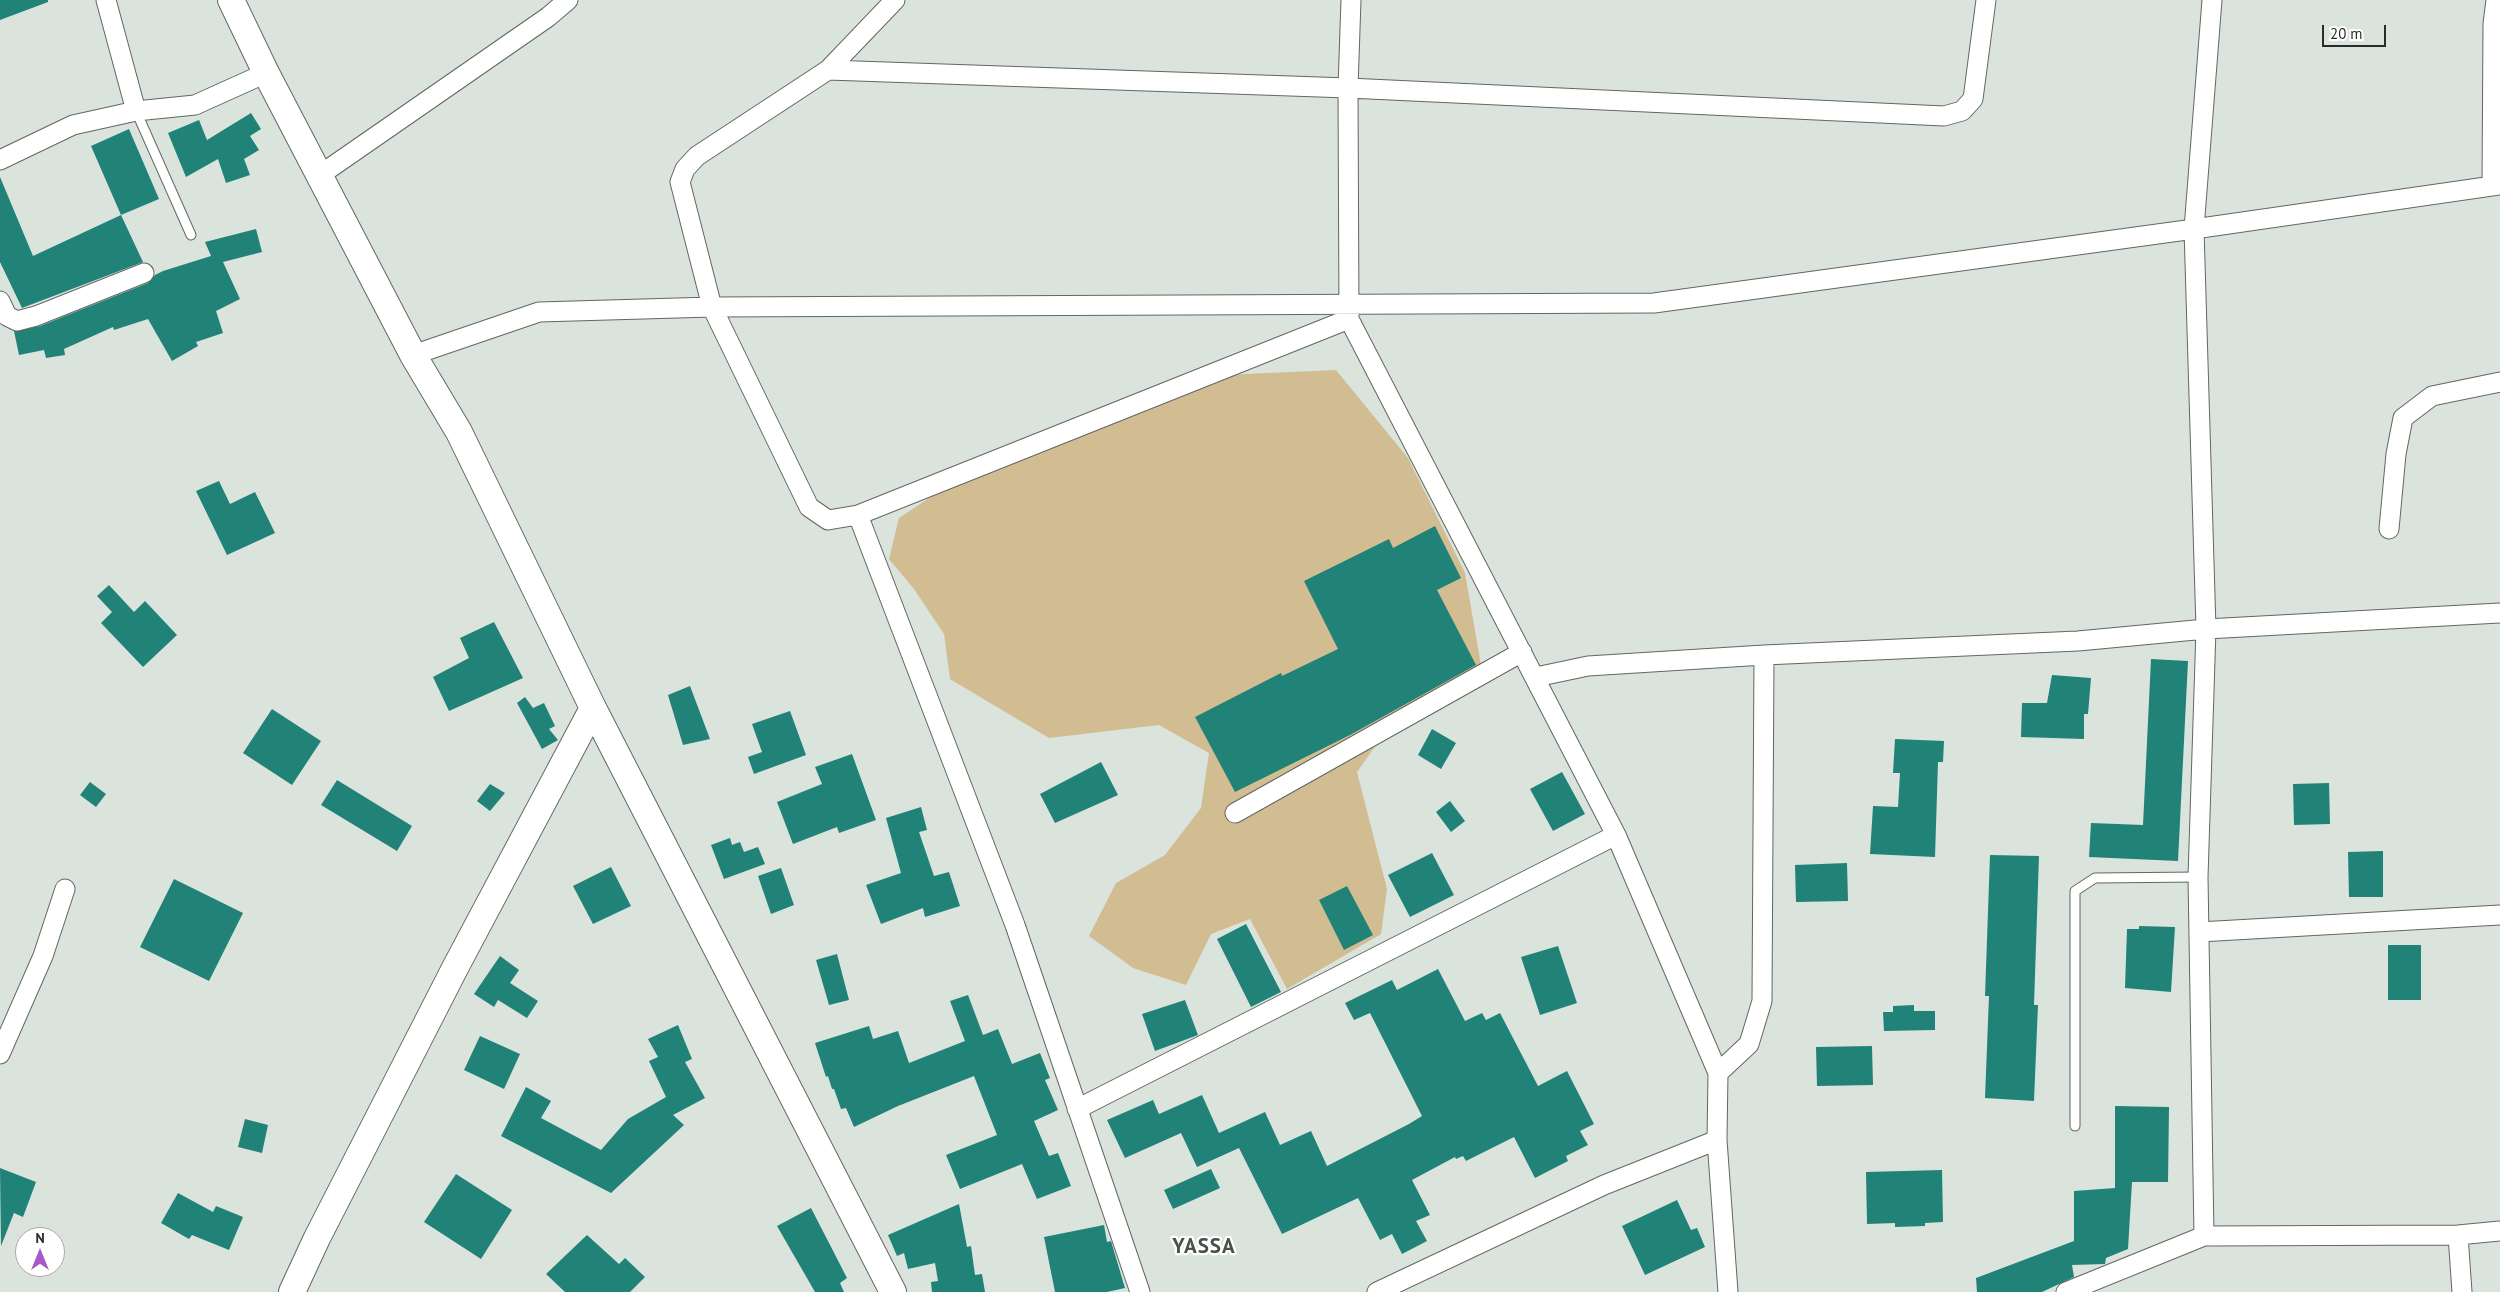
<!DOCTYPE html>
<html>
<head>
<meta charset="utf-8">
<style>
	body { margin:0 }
	#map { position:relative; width:2500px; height:1292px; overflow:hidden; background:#dbe3dd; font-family:"PT Sans",sans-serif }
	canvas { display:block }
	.north { position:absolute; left:15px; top:1227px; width:50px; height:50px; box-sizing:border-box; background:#fff; border:1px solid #a9aaa9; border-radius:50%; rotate:0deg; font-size:14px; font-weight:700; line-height:20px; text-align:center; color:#282b29 }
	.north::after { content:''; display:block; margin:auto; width:18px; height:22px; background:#a658ca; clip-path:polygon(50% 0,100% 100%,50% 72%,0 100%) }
	.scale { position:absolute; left:2322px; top:25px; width:64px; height:22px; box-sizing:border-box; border:2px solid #282b29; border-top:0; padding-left:6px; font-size:15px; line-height:18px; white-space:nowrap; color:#282b29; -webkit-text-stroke:4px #fff; paint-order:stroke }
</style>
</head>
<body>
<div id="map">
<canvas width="2500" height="1292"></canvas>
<div class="north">N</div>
<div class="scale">20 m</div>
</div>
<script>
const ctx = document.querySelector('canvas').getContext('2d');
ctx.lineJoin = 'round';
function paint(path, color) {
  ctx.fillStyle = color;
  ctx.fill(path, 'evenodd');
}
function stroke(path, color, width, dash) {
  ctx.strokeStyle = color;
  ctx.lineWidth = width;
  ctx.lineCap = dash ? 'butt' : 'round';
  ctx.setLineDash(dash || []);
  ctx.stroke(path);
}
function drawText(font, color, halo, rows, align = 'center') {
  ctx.font = font + ' "PT Sans",sans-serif';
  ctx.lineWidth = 4.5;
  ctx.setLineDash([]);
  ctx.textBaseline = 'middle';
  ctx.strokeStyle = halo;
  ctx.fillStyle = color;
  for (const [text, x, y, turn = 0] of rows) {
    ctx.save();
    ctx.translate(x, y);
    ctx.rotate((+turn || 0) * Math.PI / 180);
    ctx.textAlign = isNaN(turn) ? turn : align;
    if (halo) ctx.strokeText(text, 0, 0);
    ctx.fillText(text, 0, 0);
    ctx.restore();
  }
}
paint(new Path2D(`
	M1336,370L1408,458L1465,573L1482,671L1388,728L1357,772L1387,889L1381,934L1287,989L1250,919L1211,934L1186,985L1133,968L1089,936L1116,883L1165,855L1201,808L1209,753L1159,725L1049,738L950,679L944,634L914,589L889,559L899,518L958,479L1222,375Z`), '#d1bd91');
paint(new Path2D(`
	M0,0H48V2L0,20Z
	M251,113L261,129L250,136L259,150L244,159L250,175L226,183L218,159L186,177L168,133L199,120L207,140Z
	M129,129L159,199L121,215L91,146Z
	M0,177L33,256L121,215L143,262L22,308L0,262Z
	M256,229L262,252L223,262L240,299L216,311L223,333L196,342L198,346L172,361L148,319L114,330L113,327L64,349L65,355L46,358L44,350L19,355L14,331L40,326L148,283L155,275L163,271L211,256L205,242Z
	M219,481L230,504L255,492L275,533L227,555L196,491Z
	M1435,526L1461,578L1437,590L1476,665L1350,735L1235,792L1195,717L1281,673L1282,676L1338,649L1304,581L1389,539L1393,548Z
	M109,585L134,612L145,601L177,635L143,667L101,623L112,612L97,596Z
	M494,622L523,678L449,711L433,677L469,658L460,638Z
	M2151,659L2188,661L2178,861L2089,857L2091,823L2143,825Z
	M2052,675L2091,678L2088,714H2084V739L2021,737L2022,703H2047Z
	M690,686L710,739L683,745L668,695Z
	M525,697L533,708L544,703L555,726L549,729L558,740L542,749L517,703Z
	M272,709L321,741L292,785L243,753Z
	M790,711L806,755L754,774L748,757L762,752L752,724Z
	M1432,729L1456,743L1441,769L1418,755Z
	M1895,739L1944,741L1943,762H1938L1935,857L1870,854L1873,806L1898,807L1900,773H1893Z
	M852,754L876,820L839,833L837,827L793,844L777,802L822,784L815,767Z
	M1101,762L1118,795L1055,823L1040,794Z
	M1562,772L1585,814L1553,831L1530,789Z
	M337,780L412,826L397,851L321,805Z
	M90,782L106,794L96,807L80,795Z
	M2329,783L2330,824L2294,825L2293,784Z
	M490,784L505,793L490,811L477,801Z
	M1450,801L1465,821L1451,832L1436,812Z
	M921,807L927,830L919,832L934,876L949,872L960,906L925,917L923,908L881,924L866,885L901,873L886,818Z
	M730,838L732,845L740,842L744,852L758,847L765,864L724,879L711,845Z
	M2383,851V897H2349L2348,852Z
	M1432,853L1454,895L1410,917L1388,875Z
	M1990,855L2039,856L2034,1005H2038L2034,1101L1985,1098L1989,996H1985Z
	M1847,863L1848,901L1796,902L1795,865Z
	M611,867L631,906L593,924L573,886Z
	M781,868L794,905L771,914L758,876Z
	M174,879L243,913L209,981L140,947Z
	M1347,886L1373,935L1344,950L1319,900Z
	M1246,924L1281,992L1251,1007L1217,939Z
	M2139,926L2175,927L2171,992L2125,988L2127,929H2139Z
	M2388,945H2421V1000H2388Z
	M1558,946L1577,1003L1540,1015L1521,957Z
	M837,954L849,1000L829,1005L816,960Z
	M500,956L519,970L510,983L538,1001L527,1018L498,1000L494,1007L474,994Z
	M1438,969L1465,1021L1482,1013L1486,1020L1500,1013L1538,1086L1567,1071L1594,1124L1580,1131L1588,1145L1566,1156L1568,1161L1535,1178L1514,1137L1466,1161L1463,1156L1456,1159L1455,1157L1412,1180L1430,1215L1416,1221L1427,1241L1402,1254L1392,1234L1380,1240L1358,1198L1282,1234L1239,1148L1197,1167L1181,1133L1125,1158L1107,1120L1153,1100L1159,1114L1202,1095L1219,1133L1265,1112L1280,1145L1311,1131L1327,1166L1409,1124L1422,1116L1370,1013L1354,1020L1345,1003L1392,980L1397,990Z
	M968,995L983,1035L998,1029L1012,1064L1040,1053L1050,1078L1045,1080L1058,1110L1034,1121L1049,1156L1058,1153L1071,1186L1037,1199L1022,1164L960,1189L946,1155L997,1135L974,1076L898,1106L854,1127L846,1108L841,1109L834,1089H832L828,1076L826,1077L815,1043L869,1026L873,1039L898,1031L909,1063L965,1041L950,1001Z
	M1185,1000L1198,1035L1155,1051L1142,1014Z
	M1914,1005V1011H1935V1030L1884,1031L1883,1012H1893V1006Z
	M678,1025L692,1059L685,1062L705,1098L673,1115L684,1125L611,1193L501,1136L526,1087L551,1101L541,1118L601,1150L628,1119L666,1097L649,1061L658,1057L648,1039Z
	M480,1036L520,1054L504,1089L464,1070Z
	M1872,1046L1873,1085L1817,1086L1816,1047Z
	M2115,1106L2169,1107L2168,1182H2132L2128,1249L2106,1258L2105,1264L2072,1265L2074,1277L2042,1292H1977L1976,1278L2074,1241V1191L2115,1188Z
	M245,1119L268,1125L262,1153L238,1147Z
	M0,1168L36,1182L23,1217L14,1213L1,1246Z
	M1211,1169L1220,1188L1173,1209L1164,1190Z
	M1942,1170L1943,1222L1925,1223V1226L1895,1227V1223L1867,1224L1866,1172Z
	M456,1174L512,1210L481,1259L424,1222Z
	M178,1193L213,1212L216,1206L243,1217L229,1250L192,1235L189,1239L161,1223Z
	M1677,1200L1691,1230L1697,1228L1705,1247L1645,1275L1622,1226Z
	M959,1204L967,1247L971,1246L975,1275L982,1274L985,1292H932L931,1282L938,1281L935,1263L908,1269L904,1253L897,1256L888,1235Z
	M811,1208L847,1278L840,1283L844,1292H815L777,1226Z
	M1104,1225L1107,1242L1111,1241L1125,1288L1107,1292H1055L1044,1237Z
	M587,1235L619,1264L625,1258L645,1277L630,1292H565L546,1274Z`), '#218277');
const service = new Path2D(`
	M136,111L191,235
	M2075,1126V891L2095,878L2198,877`);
const minor = new Path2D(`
	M106,0L136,111
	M895,0L828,70L697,156L685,169L680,182L712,307L809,507L828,520L858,515L1349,319
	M1351,0L1348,88L1349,319L1616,835L1718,1073L1717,1140L1604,1185L1377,1292
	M828,70L1348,88L1944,116L1962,111L1973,99L1986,0
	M0,160L73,125L136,111L195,105L266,73
	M320,175L548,17L568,0
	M2492,186L2493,24L2496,0
	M0,301L7,316L17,321L36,316L144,273
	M413,355L539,312L712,307L1654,303L2194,229L2500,185
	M858,515L1015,925L1140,1292
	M2389,529L2396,454L2403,418L2432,396L2500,382
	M1536,677L1588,666L1764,655L2078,641L2206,629L2500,613
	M1235,813L1522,652
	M2199,932L2500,915
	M0,1054L43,956L65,889
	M1718,1073L1749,1044L1762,1001L1764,655
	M1077,1109L1616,835
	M1717,1140L1728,1292
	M2458,1235L2462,1292
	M2204,1236L2198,877L2206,629L2194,229L2212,0
	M2066,1292L2204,1236L2458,1235L2500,1231`);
const secondary = new Path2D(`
	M231,0L266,73L413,355L459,432L593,708L893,1292
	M292,1292L317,1238L455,968L593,708`);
stroke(service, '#616762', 11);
stroke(minor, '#616762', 21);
stroke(secondary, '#616762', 28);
stroke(service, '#fff', 9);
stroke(minor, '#fff', 19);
stroke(secondary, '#fff', 26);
ctx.letterSpacing = '1px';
drawText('bold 21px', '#4a504b', '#fff', [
	["YASSA",1204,1247]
]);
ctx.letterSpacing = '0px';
</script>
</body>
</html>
